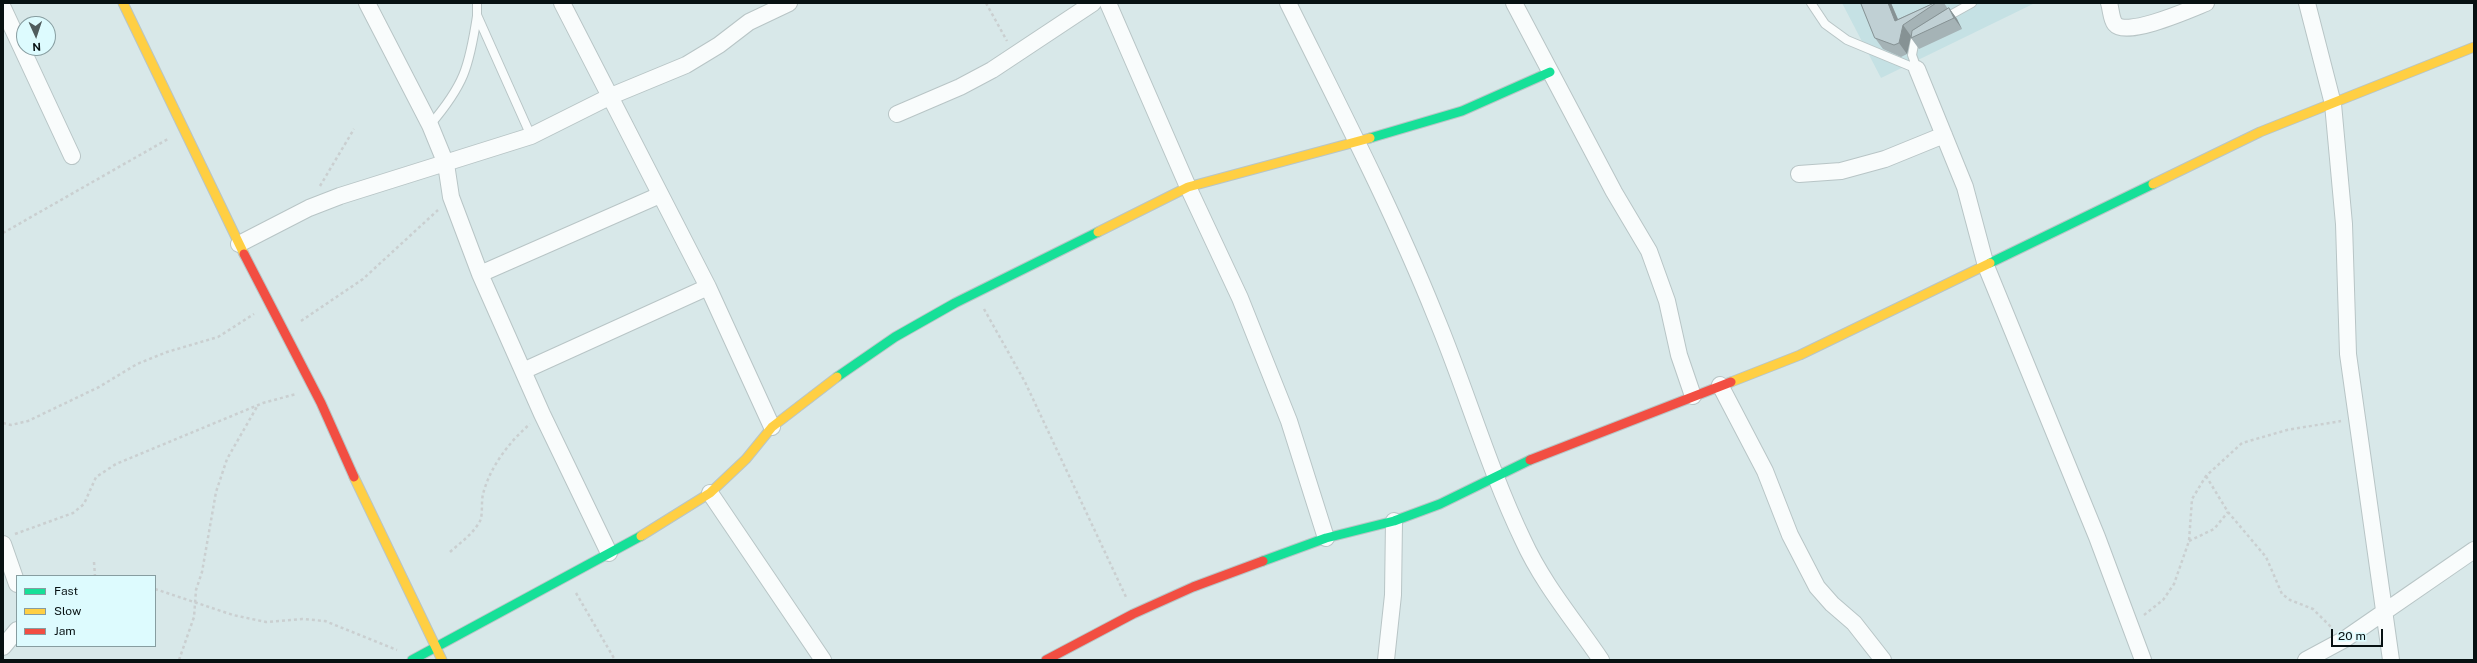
<!DOCTYPE html>
<html>
<head>
<meta charset="utf-8">
<style>
	body { margin:0 }
	#map { position:relative; width:2477px; height:663px; overflow:hidden; background:#d8e8e9; font-family:"Public Sans",sans-serif }
	canvas { display:block }
	.frame { position:absolute; inset:0; border:4px solid #071112; pointer-events:none }
	.legend { position:absolute; left:16px; top:575px; width:140px; height:72px; box-sizing:border-box; background:#ddfbfe; border:1px solid #879da0; margin:0; padding:5px 7px; list-style:none; font-size:12px; color:#071112 }
	.legend li { display:flex; align-items:center; gap:8px; height:20px }
	.legend b { width:20px; border:1px solid #879da0 }
	.north { position:absolute; left:16px; top:16px; width:40px; height:40px; box-sizing:border-box; background:#ddfbfe; border:1px solid #879da0; border-radius:50%; rotate:177deg; font-size:11px; font-weight:700; line-height:16px; text-align:center; color:#071112 }
	.north::after { content:''; display:block; margin:auto; width:14px; height:18px; background:#505c5d; clip-path:polygon(50% 0,100% 100%,50% 72%,0 100%) }
	.scale { position:absolute; left:2331px; top:629px; width:52px; height:18px; box-sizing:border-box; border:2px solid #071112; border-top:0; padding-left:5px; font-size:12px; line-height:14px; white-space:nowrap; color:#071112; -webkit-text-stroke:3px #ddfbfe; paint-order:stroke }
</style>
</head>
<body>
<div id="map">
<canvas width="2477" height="663"></canvas>
<div class="frame"></div>
<ul class="legend">
<li><b style="height:5px;background:#16e098"></b>Fast</li>
<li><b style="height:5px;background:#ffcf43"></b>Slow</li>
<li><b style="height:5px;background:#f24e42"></b>Jam</li>
</ul>
<div class="north">N</div>
<div class="scale">20 m</div>
</div>
<script>
const ctx = document.querySelector('canvas').getContext('2d');
ctx.lineJoin = 'round';
function paint(path, color) {
  ctx.fillStyle = color;
  ctx.fill(path, 'evenodd');
}
function stroke(path, color, width, dash) {
  ctx.strokeStyle = color;
  ctx.lineWidth = width;
  ctx.lineCap = dash ? 'butt' : 'round';
  ctx.setLineDash(dash || []);
  ctx.stroke(path);
}
paint(new Path2D(`
	M1842,3H2035L1881,78Z`), '#c5e1e4');
const lane = new Path2D(`
	M477,3V15L531,136
	M1811,3L1825,24L1847,40L1917,69
	M1945,18L1972,3
	M1917,69L1912,55L1915,39L1921,35
	M430,125C464,85 469,68 477,16`);
const street = new Path2D(`
	M367,3L430,125L446,164L451,197L480,274L542,414L609,553
	M562,3L708,287L772,427
	M1108,3L1188,187L1240,298L1289,421L1326,538
	M1288,3C1339,106 1392,208 1435,315C1466,389 1488,467 1523,540C1543,584 1574,620 1601,660
	M1514,3L1614,192L1649,251L1667,301L1679,355L1693,396
	M2109,3C2111,9 2111,19 2115,24C2126,38 2191,9 2206,3
	M2307,3L2333,104L2344,224L2348,354L2391,660
	M3,8L72,156
	M1917,69L1965,187L1986,266L2097,537L2143,660
	M897,114L960,87L992,70L1093,3
	M1799,174L1841,171L1885,159L1944,135
	M239,244L309,208L340,196L531,136L611,96L686,65L719,45L749,22L789,3
	M480,274L660,195
	M523,371L708,287
	M1720,385L1765,471L1790,535L1817,587L1832,604L1854,623L1883,660
	M710,493L823,660
	M3,544L17,584
	M3,647L17,630
	M1386,660L1393,595L1394,521
	M2306,660L2345,639L2474,550`);
const fast = new Path2D(`
	M1370,138L1462,111L1550,72
	M1990,263L2153,184
	M837,377L895,337L955,303L1098,232
	M1263,561L1326,538L1394,521L1440,504L1530,460
	M412,660L641,536`);
const slow = new Path2D(`
	M123,3L244,254
	M2153,184L2260,132L2474,47
	M1098,232L1188,187L1370,138
	M1731,382L1800,355L1990,263
	M354,477L442,660
	M641,536L710,493L746,459L772,427L837,377`);
const jam = new Path2D(`
	M244,254L321,403L354,477
	M1530,460L1731,382
	M1046,660L1133,614L1193,587L1263,561`);
stroke(lane, '#b8c5c6', 10);
stroke(street, '#b8c5c6', 18);
stroke(fast, '#b8c5c6', 11);
stroke(slow, '#b8c5c6', 11);
stroke(jam, '#b8c5c6', 11);
stroke(new Path2D(`
	M986,3L1007,41
	M320,186L354,129
	M3,233L168,139
	M984,309L1025,382L1126,597
	M301,321L363,279L438,210
	M3,423L11,425L28,421L99,387L137,364L167,352L218,337L254,314
	M2206,476L2228,512L2266,557L2282,594L2290,600L2313,609L2332,628
	M15,534L73,513L84,504L96,477L116,464L263,403L296,394
	M2189,541L2214,529L2228,512
	M450,552C461,542 473,534 480,521C483,515 481,502 483,494C490,467 509,442 530,424
	M94,562L95,576
	M155,589L233,615L266,622L302,619L325,621L397,650
	M576,593L615,660
	M2144,615L2163,600L2174,584L2189,541L2192,499L2206,476L2242,443L2287,430L2341,421
	M179,660L194,617L196,590L202,572L216,492L227,459L258,405`), '#cacfd0', 2.5, [3, 3]);
stroke(lane, '#f9fcfc', 8);
stroke(street, '#f9fcfc', 16);
stroke(fast, '#16e098', 9);
stroke(slow, '#ffcf43', 9);
stroke(jam, '#f24e42', 9);
paint(new Path2D(`
	M1861,3H1891L1898,19L1934,3H1944L1948,9L1949,8L1957,19L1962,29L1919,49L1911,38V35V36L1907,54L1901,57L1883,49L1875,38Z`), '#a5b3b6');
paint(new Path2D(`
	M1888,3H1891L1902,29L1903,25L1911,36L1907,54L1899,43L1895,21Z
	M1949,8L1957,19L1962,29L1954,18Z`), '#869294');
const building = new Path2D(`
	M1861,3H1888L1895,21L1934,3H1936L1903,25L1899,43L1894,45L1875,38Z
	M1949,8L1954,18L1911,38L1912,31Z`);
paint(building, '#c0d0d4');
stroke(building, '#869294', 1);
</script>
</body>
</html>
